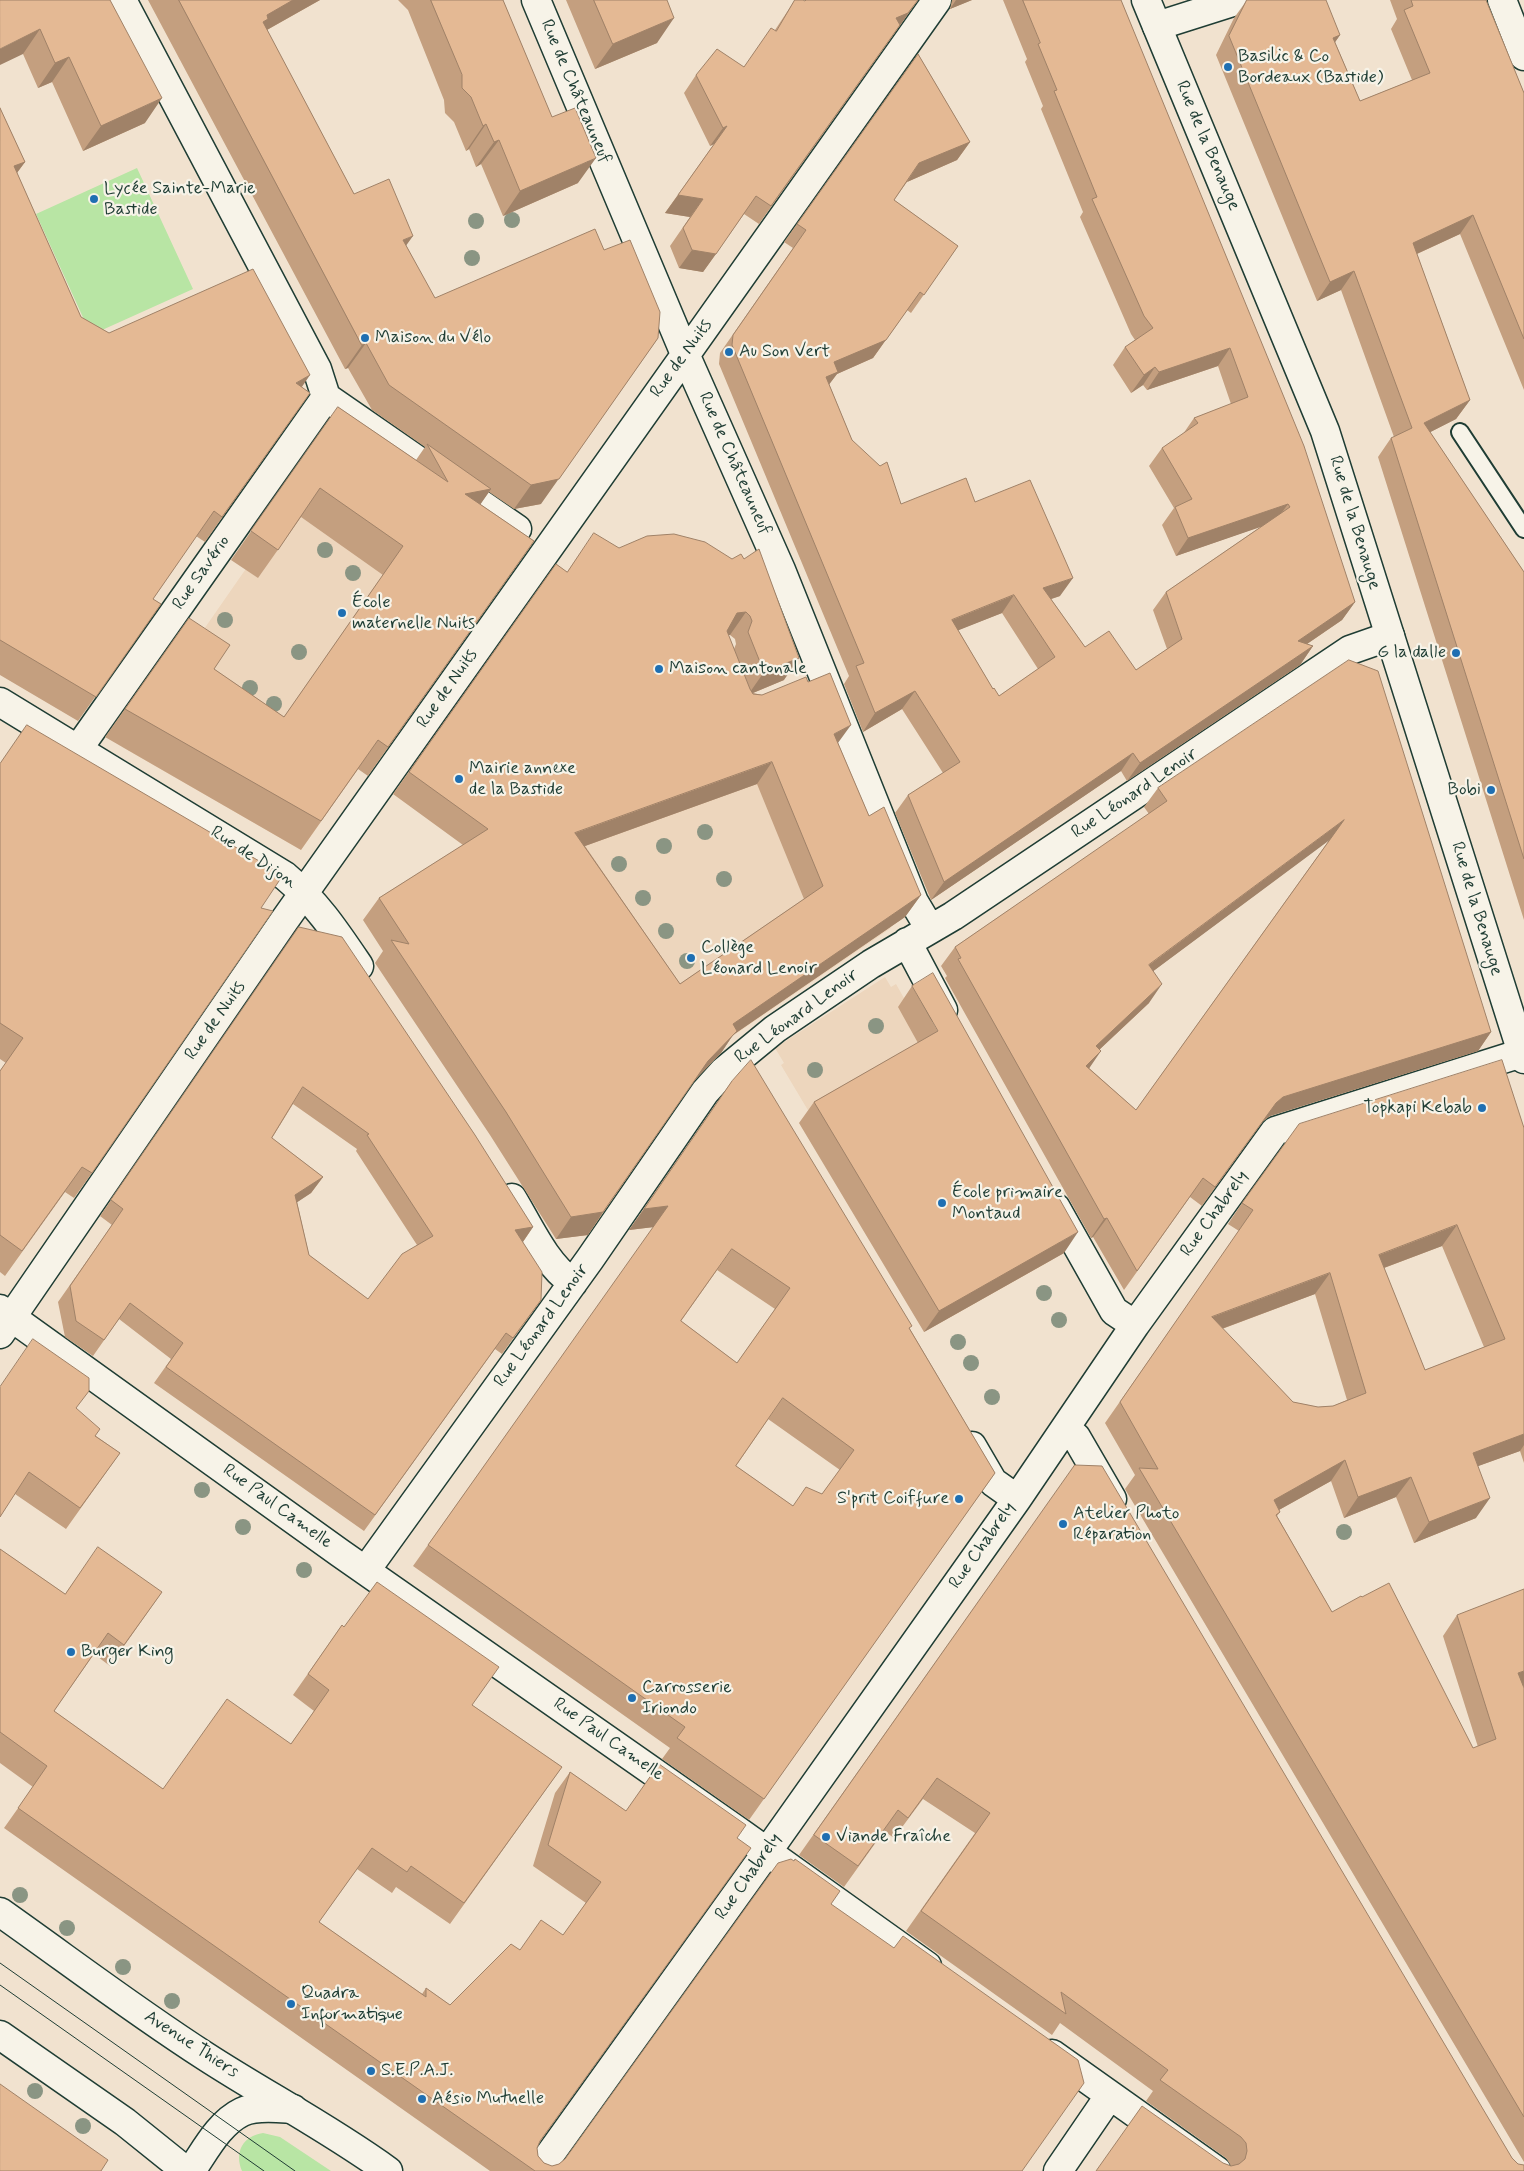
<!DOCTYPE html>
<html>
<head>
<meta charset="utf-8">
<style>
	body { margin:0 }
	canvas { display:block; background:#f1e2cf }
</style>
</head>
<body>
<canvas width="1524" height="2171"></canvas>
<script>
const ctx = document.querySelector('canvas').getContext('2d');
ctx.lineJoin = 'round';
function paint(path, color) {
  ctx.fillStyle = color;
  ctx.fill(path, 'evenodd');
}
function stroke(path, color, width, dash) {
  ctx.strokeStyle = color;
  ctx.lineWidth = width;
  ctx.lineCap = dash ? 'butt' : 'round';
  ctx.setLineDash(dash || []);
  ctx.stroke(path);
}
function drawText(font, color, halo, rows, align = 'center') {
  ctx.font = font + ' Mynerve,sans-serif';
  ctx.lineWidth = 4.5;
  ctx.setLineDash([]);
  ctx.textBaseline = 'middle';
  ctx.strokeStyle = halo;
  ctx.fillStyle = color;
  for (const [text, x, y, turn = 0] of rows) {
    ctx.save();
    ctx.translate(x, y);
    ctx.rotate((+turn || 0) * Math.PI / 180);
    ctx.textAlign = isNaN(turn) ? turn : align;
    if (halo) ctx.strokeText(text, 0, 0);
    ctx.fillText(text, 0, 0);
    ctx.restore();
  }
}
paint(new Path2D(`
	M332,445L505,563L301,850L122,747Z
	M796,703L891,928L705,1055L467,855Z
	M885,977L891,987L896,984L1052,1260L936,1325L781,1065L784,1063L775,1048Z`), '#edd6bd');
paint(new Path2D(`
	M137,168L193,289L91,335L36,214Z
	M263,2133L280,2137L331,2171H242C234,2152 243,2136 263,2133Z`), '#b8e5a4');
const lane = new Path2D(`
	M1460,432L1524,529`);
const street = new Path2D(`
	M122,0L317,369L326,397L517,529
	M536,0L685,354L781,570L914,902L930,929
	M1502,0L1524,56
	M1157,26L1239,0
	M0,702L285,876C317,903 336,932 359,966
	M78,749L326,397
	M907,942L943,1010
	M512,1198C529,1226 545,1264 573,1283
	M1056,1208L1114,1311L1135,1325
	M0,1309L340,1553L735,1829L927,1966
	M0,1334L284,921L937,0
	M1065,1429L1076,1437L1112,1499
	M972,1446L993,1482L1017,1499
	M366,1570L590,1259L705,1092L724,1071L775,1029L871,964L953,916L1350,650L1390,636
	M1052,2054L1217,2171
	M191,2171C205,2151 219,2123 242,2112C256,2105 278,2108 293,2109
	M538,2171L767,1852L1017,1499L1135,1325L1275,1131L1522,1053
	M1058,2171L1110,2095`);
const secondary = new Path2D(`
	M1146,0L1325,431L1524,1059
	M0,1912C68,1960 135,2011 205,2056C265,2095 329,2128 388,2171
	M0,2035L125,2122L186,2171`);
stroke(lane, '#1f3d34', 20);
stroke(street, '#1f3d34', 31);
stroke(secondary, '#1f3d34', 31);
stroke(lane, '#f7f3e8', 16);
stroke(street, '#f7f3e8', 28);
stroke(secondary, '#f7f3e8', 28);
stroke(new Path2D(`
	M0,1963L295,2171
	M0,1985L264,2171`), '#1f3d34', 1);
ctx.fillStyle = '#8a9583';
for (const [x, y] of [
	[512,220],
	[476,221],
	[472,258],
	[325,550],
	[353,573],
	[225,620],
	[299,652],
	[250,688],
	[274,704],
	[705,832],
	[664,846],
	[619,864],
	[724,879],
	[643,898],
	[666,931],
	[687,961],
	[876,1026],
	[815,1070],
	[1044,1293],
	[1059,1320],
	[958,1342],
	[971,1363],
	[992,1397],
	[202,1490],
	[243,1527],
	[1344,1532],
	[304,1570],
	[20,1895],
	[67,1928],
	[123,1967],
	[172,2001],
	[35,2091],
	[83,2126]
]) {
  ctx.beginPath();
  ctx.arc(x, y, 8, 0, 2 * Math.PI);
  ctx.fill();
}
paint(new Path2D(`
	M0,0H110L145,123L83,151L52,82L38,88L23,54Z
	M148,0H320L267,30L354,194L406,245L541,504L514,509L489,492L480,504L534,541L368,776L358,769L301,850L105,737L189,618L214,669L284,717L383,575L301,517L258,578L231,560L338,407L416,460L425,447L372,410L348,368L345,369Z
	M398,0H503L578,183L503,216L481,164L476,167L469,149L466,151L454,122L445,113L444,100L408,10Z
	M566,0H667L657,43L595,69Z
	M795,0L805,1L918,0L759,224L744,214L703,272L679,268L670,246L690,217L665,213L714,144L710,146L684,93L696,75L744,67L775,30Z
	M952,0H972L950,9Z
	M1003,0H1121L1355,602L1342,620L1307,644L1313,646L1300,665L1127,781L1121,771L931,900L895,813L908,795L943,773L902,709L863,732L844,684L849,676L719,364L720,353L793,248L784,242L918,54L970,142L957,160L907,182L894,200L958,246L911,313L907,310L873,358L837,374L829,384L852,440L901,504L975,502L1060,596L1051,599L1085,647L1136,670L1167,649L1153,610L1166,592L1262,526L1176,556L1162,525L1174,508L1149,466L1162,448L1183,434L1194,418L1231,404L1218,366L1147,390L1143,385L1131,393L1113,365L1125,347L1135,340L1131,334L1080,217L1083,212L1041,109L1043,106L1025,62L1027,59ZM1002,613L1038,669L999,696L993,689L958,630Z
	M1247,0L1340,35L1335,42L1360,101L1412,80L1391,29L1397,19L1390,0H1486L1524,93V390L1460,234L1417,254L1470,400L1456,419L1430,432L1524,572V920L1378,457L1391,438L1394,437L1341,290L1317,301L1216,55L1234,18Z
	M0,108L25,162L17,173L81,317L109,333L301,387L310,393L205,542L196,536L153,599L161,604L78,721L0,675Z
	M619,548L732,559L784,680L753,693L762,695L808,682L838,743L869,816L921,895L905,917L733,1035L721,1053L693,1082L588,1235L556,1239L490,1135L375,963L383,951L363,920L379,898L463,845L393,794L556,564L567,572ZM728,635H730L735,639L736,644L734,649ZM757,784L804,899L680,984L585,846Z
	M1349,660L1491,1032L1478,1051L1270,1116L1262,1122L1202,1206L1190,1197L1124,1290L1093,1237L1091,1238L945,978L947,976L941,966L955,947L1149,814L1144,807L1158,788ZM1330,839L1136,1110L1089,1068L1099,1050L1149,1003L1153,971Z
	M27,725L261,908L92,1173L74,1198L65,1192L5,1276L0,1272V1071L6,1063L0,1059V764Z
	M299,927L533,1227L523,1242L541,1300L502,1354L495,1349L364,1531L154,1383L171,1359L119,1319L93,1356L65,1337L58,1302L112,1225L100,1216ZM293,1104L357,1149L356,1151L417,1245L368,1299L309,1255L297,1202L311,1193L323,1177L272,1138Z
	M912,986L1064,1253L924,1332L799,1123L814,1102L918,1043L898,1007Z
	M732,1081L910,1329L995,1473L749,1820L662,1759L670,1748L413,1566L654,1227L629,1230ZM717,1270L775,1309L737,1363L681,1321ZM768,1419L840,1470L822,1494L793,1506L736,1466Z
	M1524,1128V1463L1520,1451L1478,1466L1476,1518L1414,1543L1396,1497L1344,1518L1331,1481L1279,1510L1280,1512L1277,1516L1332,1612L1473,1748L1478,1747L1443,1636L1457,1615L1524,1688V2162L1125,1489L1135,1475L1105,1423L1239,1231L1228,1224L1242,1203ZM1442,1246L1484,1347L1425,1370L1384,1268ZM1315,1294L1347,1400L1333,1406L1318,1407L1293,1402L1222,1329Z
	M0,1387L76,1408L96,1436L120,1453L66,1529L15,1494Z
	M1075,1465L1512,2158L1096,2171L1223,2163L1231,2166L1226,2158L1146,2101L1153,2091L1060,2023L1052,2035L906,1931L975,1833L923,1799L894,1838L884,1831L844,1887L799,1855Z
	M0,1549L65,1594L162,1592L110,1666L94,1654L54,1711L163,1789L291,1744L314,1711L293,1695L342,1625L344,1627L472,1705L562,1767L450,1924L396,1887L392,1893L357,1869L319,1922L422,1994L426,1988L450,2005L519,1950L563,1935L586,1903L533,1866L555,1793L570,1772L626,1811L737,1838L540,2142L537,2148L538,2156L544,2163L552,2166L559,2164L565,2159L831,1904L1022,2171H490L4,1828L33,1787L0,1763Z`), '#c49f7f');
paint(new Path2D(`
	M293,0H320L256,36L267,15Z
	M918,0L759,224L895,32L896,18Z
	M956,0H972L950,9Z
	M674,18L657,43L595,69L613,44Z
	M40,29L23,54L0,65V49Z
	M1340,35L1327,54L1333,38Z
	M69,57L52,82L38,88L55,63Z
	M162,98L145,123L83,151L101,126Z
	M486,124L469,149L466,151L483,126Z
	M727,126L714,144L710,146L723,128Z
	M499,140L481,164L476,167L494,142Z
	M970,142L957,160L907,182L919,163Z
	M596,158L578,183L503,216L520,191Z
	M25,162L7,186L14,166Z
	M678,195L703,199L690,217L665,213Z
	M1473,215L1460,234L1399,262L1413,243Z
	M413,236L395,261L403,240Z
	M692,250L716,254L703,272L679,268Z
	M1354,271L1341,290L1317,301L1330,282Z
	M920,292L873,358L837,374L825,390L813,395L834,362Z
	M658,338L541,504L514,509L531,485Z
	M366,343L348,368L345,369L362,345Z
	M1230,348L1218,366L1147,390L1159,372Z
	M1155,367L1143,385L1131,393L1144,375Z
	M310,375L293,400L296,383Z
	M1470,400L1456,419L1411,442L1424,423Z
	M491,489L471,518L465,494Z
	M1288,504L1275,522L1176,556L1188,538Z
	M1073,578L1060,596L1030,606L1043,588Z
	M1014,595L1002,613L939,638L952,620Z
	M1355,602L1342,620L1285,659L1298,641Z
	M746,612L730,635H721L737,613Z
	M1313,646L1300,665L1127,781L1140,763Z
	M799,658L784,680L748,695L764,672Z
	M915,691L902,709L863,732L875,713Z
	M851,725L835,747L834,734Z
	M1133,753L1121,771L931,900L944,882Z
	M772,762L757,784L560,855L575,833Z
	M1344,820L1331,839L1136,984L1149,965Z
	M921,895L905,917L733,1035L721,1053L692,1083L733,1024Z
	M1162,984L1149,1003L1083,1065L1096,1046Z
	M1491,1032L1478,1051L1270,1116L1262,1122L1202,1206L1276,1103L1283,1097Z
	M1101,1051L1088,1070L1086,1066Z
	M323,1177L311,1193L284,1211L295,1195Z
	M668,1206L654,1227L629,1230L644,1209Z
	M603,1212L588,1235L556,1239L571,1217Z
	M1107,1218L1093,1237L1091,1238L1104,1219Z
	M1457,1225L1442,1246L1365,1275L1379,1255Z
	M533,1227L522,1243L515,1230Z
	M1078,1232L1064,1253L924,1332L939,1311Z
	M1330,1273L1315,1294L1197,1338L1212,1317Z
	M1524,1434V1445L1520,1451L1459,1473L1473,1453Z
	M1345,1460L1331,1481L1259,1521L1274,1500Z
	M1411,1477L1396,1497L1344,1518L1358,1497Z
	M1490,1498L1476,1518L1414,1543L1429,1522Z
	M1524,1671V1686L1503,1694L1518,1673Z`), '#a08268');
const building = new Path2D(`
	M0,0H110L162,98L101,126L69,57L55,63L40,29L0,49Z
	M179,0H293L267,15L268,19L263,22L354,194L389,179L413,236L403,240L435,298L595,229L604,250L630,240L660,312L658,338L559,479L531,485L389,385L366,343L362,345Z
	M431,0H503L552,117L575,108L596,158L520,191L499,140L494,142L486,124L483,126L471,97L462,88V75Z
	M594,0H667L674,18L613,44Z
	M795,0H803L805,1L806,0H918L908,13L896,18L900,25L771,206L756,196L716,254L692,250L683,228L703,199L678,195L727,126L723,128L696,75L717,49L744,67L771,28L776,31Z
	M1023,0H1121L1304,446L1355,602L1298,641L1313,646L1140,763L1133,753L944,882L908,795L960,762L915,691L875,713L856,666L864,663L732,345L733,335L806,230L797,224L918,54L970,142L919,163L894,200L958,246L924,295L920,292L886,340L834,362L838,372L826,377L852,440L880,466L887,462L901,504L966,478L975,502L1030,480L1073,578L1043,588L1085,647L1109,631L1136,670L1182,639L1166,592L1290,507L1288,504L1188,538L1175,507L1192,499L1162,448L1198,423L1194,418L1248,397L1230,348L1159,372L1155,367L1144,375L1125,347L1153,328L1144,316L1092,199L1097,197L1054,91L1057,90L1038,44L1040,43ZM1014,595L1055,657L999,696L994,688L993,689L952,620Z
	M1247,0H1326L1340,35L1333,38L1360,101L1430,73L1404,10L1413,6L1411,0H1486L1524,93V339L1473,215L1413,243L1470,400L1424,423L1524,572V859L1391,438L1412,428L1354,271L1330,282L1229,36Z
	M0,108L25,162L14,166L81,317L109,333L253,269L310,375L296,383L310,393L222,517L214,511L153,599L161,604L96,697L0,640Z
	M338,407L448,482L427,444L491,489L465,494L534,541L388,747L378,740L321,821L125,709L189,618L230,645L214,669L284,717L403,546L320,488L278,550L251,531Z
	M594,533L619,548L647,536L674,534L705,542L732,559L741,554L744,559L759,549L799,658L764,672L748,632L752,621L750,616L746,612L737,613L727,631L750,689L753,694L762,695L806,677L808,682L830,673L851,725L834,734L869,816L884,807L921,895L733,1024L737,1031L708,1061L603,1212L571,1217L506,1112L391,940L409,944L379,898L488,829L409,772L556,564L567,572ZM772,762L823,886L680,984L575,833Z
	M1349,660L1378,671L1491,1032L1283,1097L1276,1103L1215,1187L1203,1178L1137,1271L1107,1218L1104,1219L958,959L961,958L955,947L1167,801L1158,788ZM1344,820L1136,1110L1086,1066L1101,1051L1096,1046L1162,984L1149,965Z
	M27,725L283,875L261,908L273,911L92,1173L82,1167L22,1251L0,1235V1071L23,1038L0,1023V764Z
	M299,927L342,937L475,1135L533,1227L515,1230L542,1272L541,1300L513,1338L506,1333L375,1515L166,1367L183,1343L130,1303L104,1340L76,1321L70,1286L123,1209L111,1200ZM303,1087L369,1134L367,1135L433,1236L402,1254L368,1299L309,1255L295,1195L323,1177L272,1138Z
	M933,973L1078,1232L939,1311L814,1102L938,1031L912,986Z
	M751,1060L912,1326L909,1328L995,1473L764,1799L677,1738L685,1727L428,1545L668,1206L644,1209L732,1081ZM732,1249L790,1288L737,1363L681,1321ZM783,1398L854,1450L822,1494L806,1487L793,1506L736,1466Z
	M1502,1060L1524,1128V1434L1473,1453L1490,1498L1429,1522L1411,1477L1358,1497L1345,1460L1274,1500L1280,1512L1276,1515L1332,1612L1361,1596L1362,1597L1389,1583L1473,1748L1496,1739L1457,1615L1524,1589V1671L1518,1673L1524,1688V2117L1139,1468L1158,1469L1120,1402L1253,1210L1242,1203L1299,1124ZM1457,1225L1505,1339L1425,1370L1379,1255ZM1330,1273L1366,1393L1333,1406L1318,1407L1293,1402L1212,1317Z
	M33,1339L89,1378V1391L76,1408L100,1429L95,1436L120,1453L80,1508L29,1472L0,1517V1387Z
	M1075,1465L1102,1466L1512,2158L1518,2164L1524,2165V2171H1096L1142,2106L1223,2163L1231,2166L1239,2164L1245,2159L1247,2151L1246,2143L1241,2137L1160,2080L1168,2070L1061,1992L1066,2014L921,1911L990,1813L937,1778L908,1818L898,1810L858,1866L814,1835Z
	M98,1547L162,1592L124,1645L108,1633L54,1711L163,1789L227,1699L291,1744L329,1690L308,1674L342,1625L344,1627L377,1582L499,1667L472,1705L562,1767L464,1903L411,1866L407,1872L372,1848L319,1922L426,1997V1988L450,2005L511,1944L520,1950L541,1920L563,1935L601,1882L548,1845L570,1772L626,1811L659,1764L746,1825L737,1838L751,1848L540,2141L537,2148L538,2156L544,2163L552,2166L559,2164L565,2159L778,1863L791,1859L794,1861L795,1859L840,1891L831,1904L894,1948L903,1936L1078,2060L1084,2083L1022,2171H535L18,1808L47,1766L0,1732V1549L65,1594Z
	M0,2084L108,2160L101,2171H0Z`);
paint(building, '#e4b994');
stroke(building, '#a08268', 1);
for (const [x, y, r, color] of [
	[1228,67,5,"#1f6fb2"],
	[94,199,5,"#1f6fb2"],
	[365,338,5,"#1f6fb2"],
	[729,352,5,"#1f6fb2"],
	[342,613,5,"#1f6fb2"],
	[1456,653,5,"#1f6fb2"],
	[659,669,5,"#1f6fb2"],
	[459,779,5,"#1f6fb2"],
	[1491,790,5,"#1f6fb2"],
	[691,958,5,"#1f6fb2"],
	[1482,1108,5,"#1f6fb2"],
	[942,1203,5,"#1f6fb2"],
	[959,1499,5,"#1f6fb2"],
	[1063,1524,5,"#1f6fb2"],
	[71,1652,5,"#1f6fb2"],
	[632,1698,5,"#1f6fb2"],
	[826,1837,5,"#1f6fb2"],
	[291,2004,5,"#1f6fb2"],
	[371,2071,5,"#1f6fb2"],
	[422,2099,5,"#1f6fb2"]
]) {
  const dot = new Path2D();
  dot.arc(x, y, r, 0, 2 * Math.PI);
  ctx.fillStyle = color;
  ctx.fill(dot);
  stroke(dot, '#f7f3e8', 2);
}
drawText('18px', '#1f3d34', '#f7f3e8', [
	["Basilic & Co",1238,57],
	["Bordeaux (Bastide)",1238,78],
	["Lycée Sainte-Marie",104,189],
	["Bastide",104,210],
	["Maison du Vélo",375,338],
	["Au Son Vert",739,352],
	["École",352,603],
	["maternelle Nuits",352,624],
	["G la dalle",1446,653,"right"],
	["Maison cantonale",669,669],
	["Mairie annexe",469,769],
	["de la Bastide",469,790],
	["Bobi",1481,790,"right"],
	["Collège",701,948],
	["Léonard Lenoir",701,969],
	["Topkapi Kebab",1472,1108,"right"],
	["École primaire",952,1193],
	["Montaud",952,1214],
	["S'prit Coiffure",949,1499,"right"],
	["Atelier Photo",1073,1514],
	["Réparation",1073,1535],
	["Burger King",81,1652],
	["Carrosserie",642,1688],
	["Iriondo",642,1709],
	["Viande Fraîche",836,1837],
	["Quadra",301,1994],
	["Informatique",301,2015],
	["S.E.P.A.J.",381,2071],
	["Aésio Mutuelle",432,2099]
], 'left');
drawText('18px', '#1f3d34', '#f7f3e8', [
	["Rue de Châteauneuf",575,92,67],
	["Rue de la Benauge",1207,146,67],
	["Rue de Nuits",682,359,-54],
	["Rue de Châteauneuf",734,464,66],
	["Rue de la Benauge",1354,523,73],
	["Rue Savério",202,573,-55],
	["Rue de Nuits",448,689,-55],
	["Rue Léonard Lenoir",1135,794,-34],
	["Rue de Dijon",253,858,33],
	["Rue de la Benauge",1476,909,73],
	["Rue Léonard Lenoir",797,1017,-36],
	["Rue de Nuits",216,1021,-55],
	["Rue Chabrely",1215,1214,-54],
	["Rue Léonard Lenoir",542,1326,-54],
	["Rue Paul Camelle",277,1507,36],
	["Rue Chabrely",983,1546,-55],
	["Rue Paul Camelle",608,1740,35],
	["Rue Chabrely",749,1877,-55],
	["Avenue Thiers",191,2045,33]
]);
</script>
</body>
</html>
